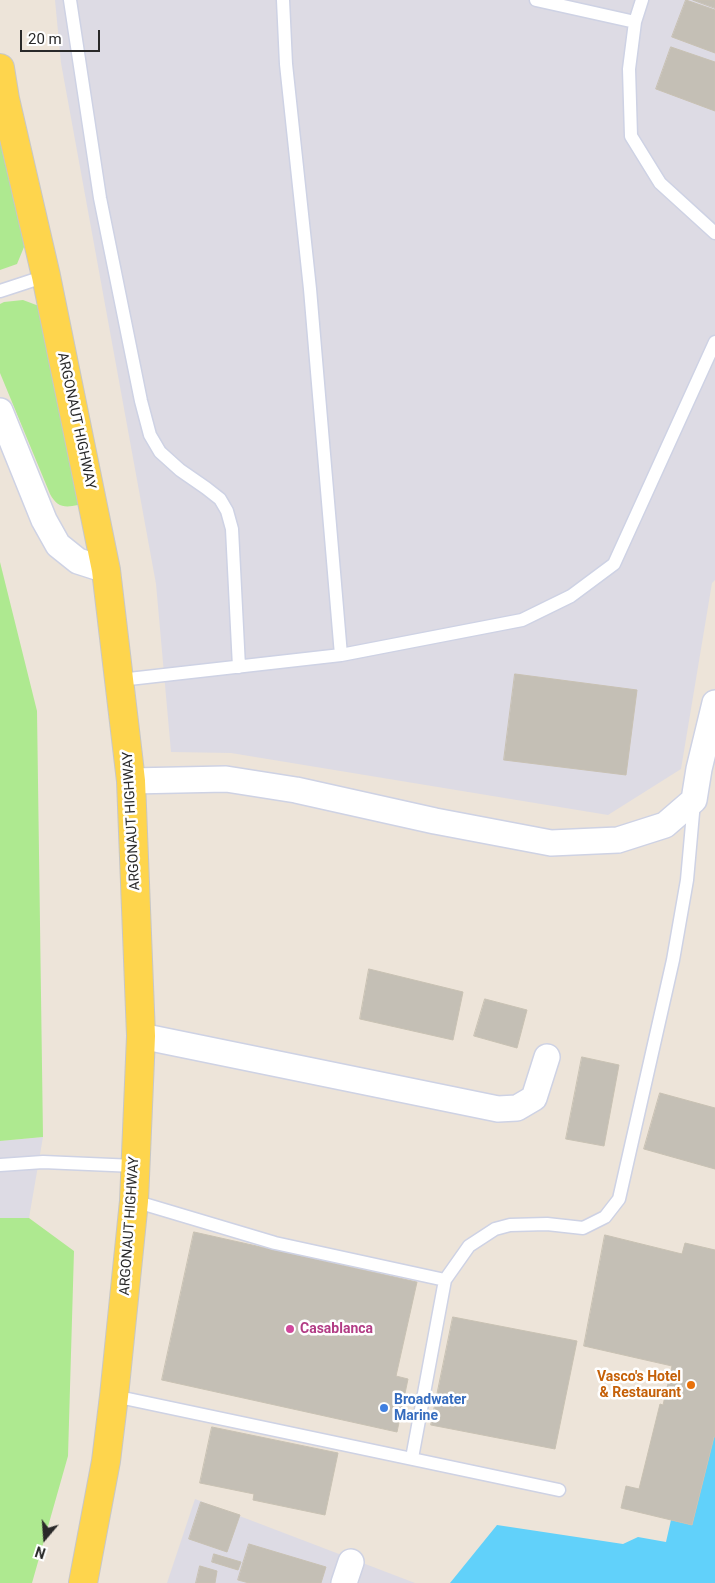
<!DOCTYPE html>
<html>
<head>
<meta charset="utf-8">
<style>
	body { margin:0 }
	#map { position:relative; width:715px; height:1583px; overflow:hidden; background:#ede4d9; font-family:Roboto,sans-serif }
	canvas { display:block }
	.north { position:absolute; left:20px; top:1513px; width:50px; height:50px; -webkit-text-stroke:4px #fff; paint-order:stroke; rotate:198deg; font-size:14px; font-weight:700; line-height:20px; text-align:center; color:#292929 }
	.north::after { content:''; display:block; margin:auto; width:18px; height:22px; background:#292929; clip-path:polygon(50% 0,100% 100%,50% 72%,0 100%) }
	.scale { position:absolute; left:20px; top:30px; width:80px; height:22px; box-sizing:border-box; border:2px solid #292929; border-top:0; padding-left:6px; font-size:15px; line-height:18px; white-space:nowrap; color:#292929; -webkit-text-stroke:4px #fff; paint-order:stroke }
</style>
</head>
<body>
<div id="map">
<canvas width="715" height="1583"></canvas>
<div class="north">N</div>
<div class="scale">20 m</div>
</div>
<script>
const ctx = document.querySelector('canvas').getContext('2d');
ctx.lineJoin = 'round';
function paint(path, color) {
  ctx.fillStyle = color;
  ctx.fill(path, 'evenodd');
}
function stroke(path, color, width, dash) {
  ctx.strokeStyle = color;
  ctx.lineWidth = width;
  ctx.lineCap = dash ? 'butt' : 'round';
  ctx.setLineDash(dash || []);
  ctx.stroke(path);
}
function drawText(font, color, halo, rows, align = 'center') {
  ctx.font = font + ' Roboto,sans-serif';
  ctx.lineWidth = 5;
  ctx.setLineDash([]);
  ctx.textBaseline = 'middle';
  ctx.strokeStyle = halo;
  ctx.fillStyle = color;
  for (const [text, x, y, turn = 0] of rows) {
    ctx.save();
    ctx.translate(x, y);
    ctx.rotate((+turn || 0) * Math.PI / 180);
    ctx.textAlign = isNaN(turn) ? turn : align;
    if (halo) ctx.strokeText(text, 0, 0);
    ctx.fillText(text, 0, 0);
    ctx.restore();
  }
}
paint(new Path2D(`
	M55,0H715V580L712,583L681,769L608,815L231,753L171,752L156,584L61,63Z
	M43,1137L29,1218H0V1141Z
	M195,1499L415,1583H167Z`), '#dddbe4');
paint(new Path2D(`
	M0,127L23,228L24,247L17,264L0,270Z
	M23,300L39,306L82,501L78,505C64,508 57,507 50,494L0,373V304L4,302Z
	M0,562L37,711L43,1137L0,1141Z
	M0,1218H29L74,1251L68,1456L32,1583H0Z`), '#aee990');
paint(new Path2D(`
	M714,1437H715V1583H450L497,1525L623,1544L638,1537L666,1542L671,1520L692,1525Z`), '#61d1fa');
const building = new Path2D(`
	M686,0L715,10V53L672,37Z
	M693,0H715V8Z
	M671,47L715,62V111L656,89Z
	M515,674L637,690L626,775L504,760Z
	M369,969L463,992L453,1040L360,1019Z
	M485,999L527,1010L517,1048L474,1036Z
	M582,1057L619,1065L604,1146L566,1139Z
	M660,1093L715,1108V1169L644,1149Z
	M194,1232L417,1282L396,1376L408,1379L397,1432L162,1380Z
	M605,1235L682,1254L685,1243L715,1250V1437H714L692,1525L621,1508L626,1486L639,1489L660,1404L663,1405L672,1366L584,1346Z
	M453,1317L577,1341L555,1449L431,1425Z
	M212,1427L338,1453L325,1515L253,1500L254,1494L200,1483Z
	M201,1502L240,1515L227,1552L189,1539Z
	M249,1544L326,1567L321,1583H249L238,1580Z
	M214,1554L241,1562L238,1570L212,1562Z
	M200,1566L217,1571L215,1583H196Z`);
paint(building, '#c4bfb5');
stroke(building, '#c8c1b3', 1);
const lane = new Path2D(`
	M70,0L100,198L141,401L150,435L160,452L180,470L206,488L220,499L227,511L232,529L239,667
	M536,0L635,22
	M642,0L635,22L629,69L631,136L660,183L715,233
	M0,291L46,276
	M341,655L522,620L571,596L614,564L715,342
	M120,680L341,655L310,289L286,64L283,0
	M0,1165L43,1162L135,1166
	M134,1201L275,1243L445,1280
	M114,1396L559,1490
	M412,1458L445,1280L469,1246L495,1229L510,1225L547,1224L583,1228L605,1217L619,1199L673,960L687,880L694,802`);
const street = new Path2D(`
	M0,411L44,520L58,545L78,561L106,570
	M131,781L226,779L296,790L435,821L551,843L618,840L665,825L694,800L699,769L715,703
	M141,1036L498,1109L517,1108L534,1098L547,1057
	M344,1583L351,1562`);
const primary = new Path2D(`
	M0,68L5,99L46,276L106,570L131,781L141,1036L134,1201L114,1396L106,1461L83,1583`);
stroke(lane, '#ced2e4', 15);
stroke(street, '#ced2e4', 28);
stroke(primary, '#c7c7c7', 30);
stroke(lane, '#fff', 12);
stroke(street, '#fff', 25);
stroke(primary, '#fed54d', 28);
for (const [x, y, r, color] of [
	[290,1329,5,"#d1479c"],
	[691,1385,5,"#e8710a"],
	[384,1408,5,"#3f7fe0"]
]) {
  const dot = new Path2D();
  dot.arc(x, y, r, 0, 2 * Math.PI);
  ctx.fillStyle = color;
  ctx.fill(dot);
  stroke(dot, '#fff', 2);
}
drawText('14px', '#292929', '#fff', [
	["ARGONAUT HIGHWAY",76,421,78],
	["ARGONAUT HIGHWAY",132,821,-93],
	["ARGONAUT HIGHWAY",130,1226,-86]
]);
drawText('bold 14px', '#b23c85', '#fff', [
	["Casablanca",300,1329]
], 'left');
drawText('bold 14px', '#c56008', '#fff', [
	["Vasco's Hotel",681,1377],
	["& Restaurant",681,1393]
], 'right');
drawText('bold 14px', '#366cbe', '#fff', [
	["Broadwater",394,1400],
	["Marine",394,1416]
], 'left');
</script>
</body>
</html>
